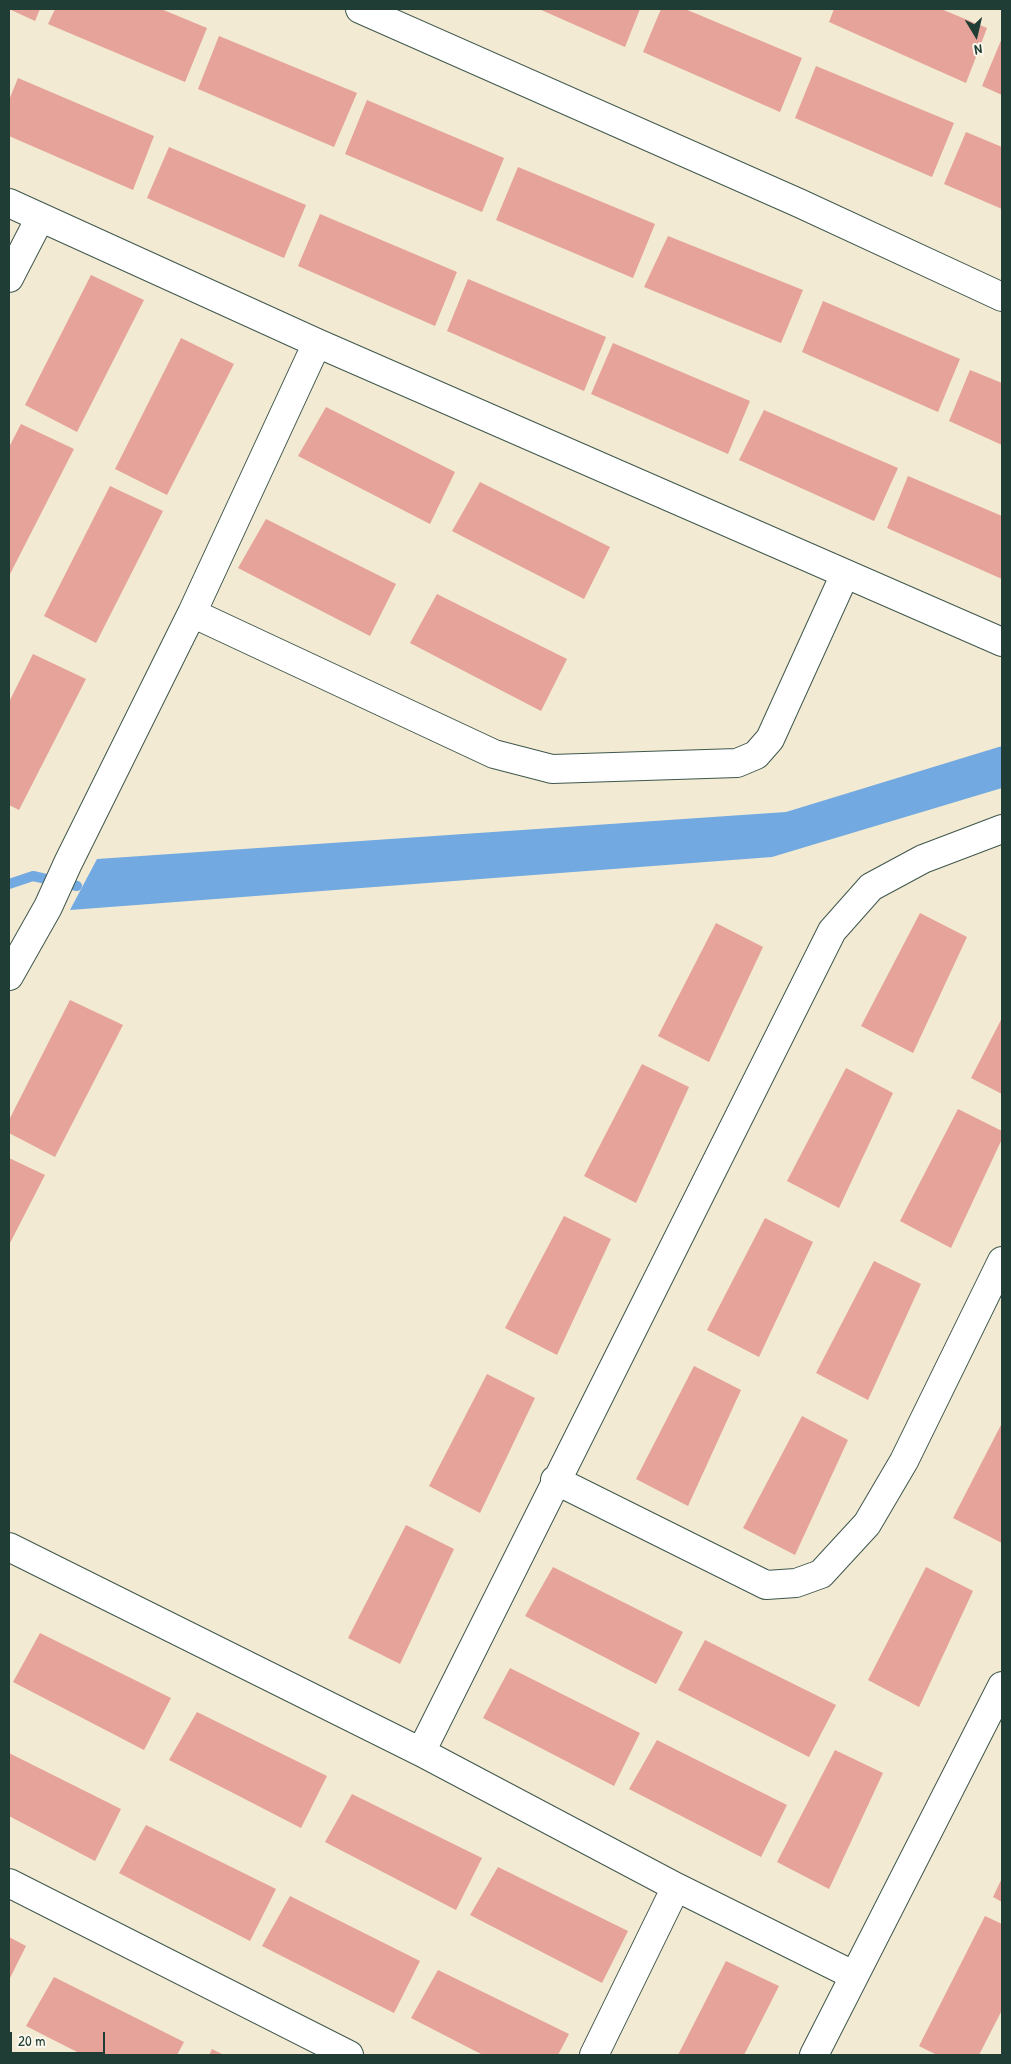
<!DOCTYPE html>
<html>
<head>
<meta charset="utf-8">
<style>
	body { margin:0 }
	#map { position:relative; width:1011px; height:2064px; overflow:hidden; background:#f2ead2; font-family:"Patrick Hand",sans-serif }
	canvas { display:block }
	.frame { position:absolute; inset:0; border:10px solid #1f3d34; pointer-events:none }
	.north { position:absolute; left:951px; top:10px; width:50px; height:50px; -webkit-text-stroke:4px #fbf7ec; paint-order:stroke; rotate:171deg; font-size:14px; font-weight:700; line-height:20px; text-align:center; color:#1f3d34 }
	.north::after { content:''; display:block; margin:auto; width:18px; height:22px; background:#1f3d34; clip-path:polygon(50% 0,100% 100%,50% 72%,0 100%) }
	.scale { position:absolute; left:10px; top:2032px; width:95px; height:22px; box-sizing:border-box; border:2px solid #1f3d34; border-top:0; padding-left:6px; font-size:15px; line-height:18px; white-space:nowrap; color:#1f3d34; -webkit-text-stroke:4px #fbf7ec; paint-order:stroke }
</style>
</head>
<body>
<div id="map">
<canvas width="1011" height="2064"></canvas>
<div class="frame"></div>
<div class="north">N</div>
<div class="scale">20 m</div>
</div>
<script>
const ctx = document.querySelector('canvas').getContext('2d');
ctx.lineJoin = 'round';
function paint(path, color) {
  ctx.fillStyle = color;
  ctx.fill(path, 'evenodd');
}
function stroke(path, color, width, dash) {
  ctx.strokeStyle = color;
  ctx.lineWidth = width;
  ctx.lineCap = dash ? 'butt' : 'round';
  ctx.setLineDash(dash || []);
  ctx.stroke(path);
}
paint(new Path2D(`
	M1002,746V788L772,857L70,910L97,859L786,812Z`), '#72a9e1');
stroke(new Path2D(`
	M9,884L33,876L77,886`), '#72a9e1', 10);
paint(new Path2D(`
	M9,9H40L35,21Z
	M55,9H161L207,28L185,82L48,24Z
	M539,9H640L625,47Z
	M661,9H685L802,58L780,112L643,52Z
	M834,9H941L987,28L966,83L829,22Z
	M219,36L357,93L334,147L198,89Z
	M1002,38V95L982,86Z
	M816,66L954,123L932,177L795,118Z
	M18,78L154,136L133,190L9,136V100Z
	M367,100L504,158L482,212L345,154Z
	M966,132L1002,147V209L944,184Z
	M169,147L306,205L284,258L147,198Z
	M518,167L655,224L633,278L496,220Z
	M320,214L457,272L435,326L298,266Z
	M668,236L803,290L781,343L644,287Z
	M91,275L144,300L77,432L25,405Z
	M468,279L606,337L584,391L447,331Z
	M823,301L960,359L938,412L802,352Z
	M181,338L234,364L167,495L115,469Z
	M613,343L750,401L728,454L591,394Z
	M970,370L1002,383V445L949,421Z
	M326,407L455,472L430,524L298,456Z
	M764,410L898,468L874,521L739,460Z
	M21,424L74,449L9,576V447Z
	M908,476L1002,516V579L887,528Z
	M480,482L610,547L584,599L452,531Z
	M110,486L163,511L96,643L44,616Z
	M266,519L396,584L370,636L238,568Z
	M437,594L567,659L541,711L410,643Z
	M33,654L86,679L19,810L9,805V702Z
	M920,913L967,937L913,1053L861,1026Z
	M716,923L763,947L709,1062L658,1036Z
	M70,1000L123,1025L55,1157L9,1133V1120Z
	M1002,1018V1094L971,1078Z
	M642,1064L689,1087L636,1203L584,1176Z
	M846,1068L893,1093L839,1208L787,1181Z
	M958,1109L1002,1131V1139L951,1248L900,1221Z
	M9,1158L45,1175L9,1245Z
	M564,1216L611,1239L557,1355L505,1328Z
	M765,1218L813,1242L759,1357L707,1330Z
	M874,1261L921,1284L868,1400L816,1373Z
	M694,1366L741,1390L688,1506L636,1479Z
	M487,1374L535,1398L480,1513L429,1486Z
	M802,1416L848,1440L795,1555L743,1528Z
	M1002,1423V1543L953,1518Z
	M406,1525L454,1549L400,1664L348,1638Z
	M553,1567L683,1632L656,1684L525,1616Z
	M926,1567L973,1591L919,1707L868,1680Z
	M40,1633L171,1698L144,1750L13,1682Z
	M705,1640L836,1705L809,1757L678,1690Z
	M510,1668L640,1733L614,1786L483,1718Z
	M197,1712L327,1776L301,1828L169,1760Z
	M657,1740L787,1805L761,1857L629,1789Z
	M835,1750L883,1773L829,1889L777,1862Z
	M9,1753L121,1809L95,1861L9,1816Z
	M352,1794L482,1858L456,1910L325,1842Z
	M146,1825L276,1889L250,1941L119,1873Z
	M498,1867L628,1931L602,1983L470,1915Z
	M1002,1878V1902L993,1897Z
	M290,1896L420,1961L394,2013L262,1946Z
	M985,1916L1002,1924V2010L979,2055H937L919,2046Z
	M9,1937L26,1946L9,1980Z
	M726,1961L779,1986L744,2055H678Z
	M438,1970L569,2034L558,2055H483L411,2018Z
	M54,1977L184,2042L177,2055H83L26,2026Z
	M212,2049L224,2055H209Z`), '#e5a399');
const street = new Path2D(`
	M360,9L799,203L1002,297
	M9,203L317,343L1002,642
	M9,278L40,218
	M192,613L494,754L552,769L737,763L756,755L770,739L845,574
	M9,976L48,907L68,863L192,613L317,343
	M555,1480L766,1585L796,1583L821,1574L867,1524L904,1461L1002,1261
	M9,1547L421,1752L676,1887L853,1975
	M421,1752L832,931L871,887L923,859L1002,829
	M9,1883L349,2055
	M594,2055L676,1887
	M814,2055L1002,1686`);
stroke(street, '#3f574c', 30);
stroke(street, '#fff', 28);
</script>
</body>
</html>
